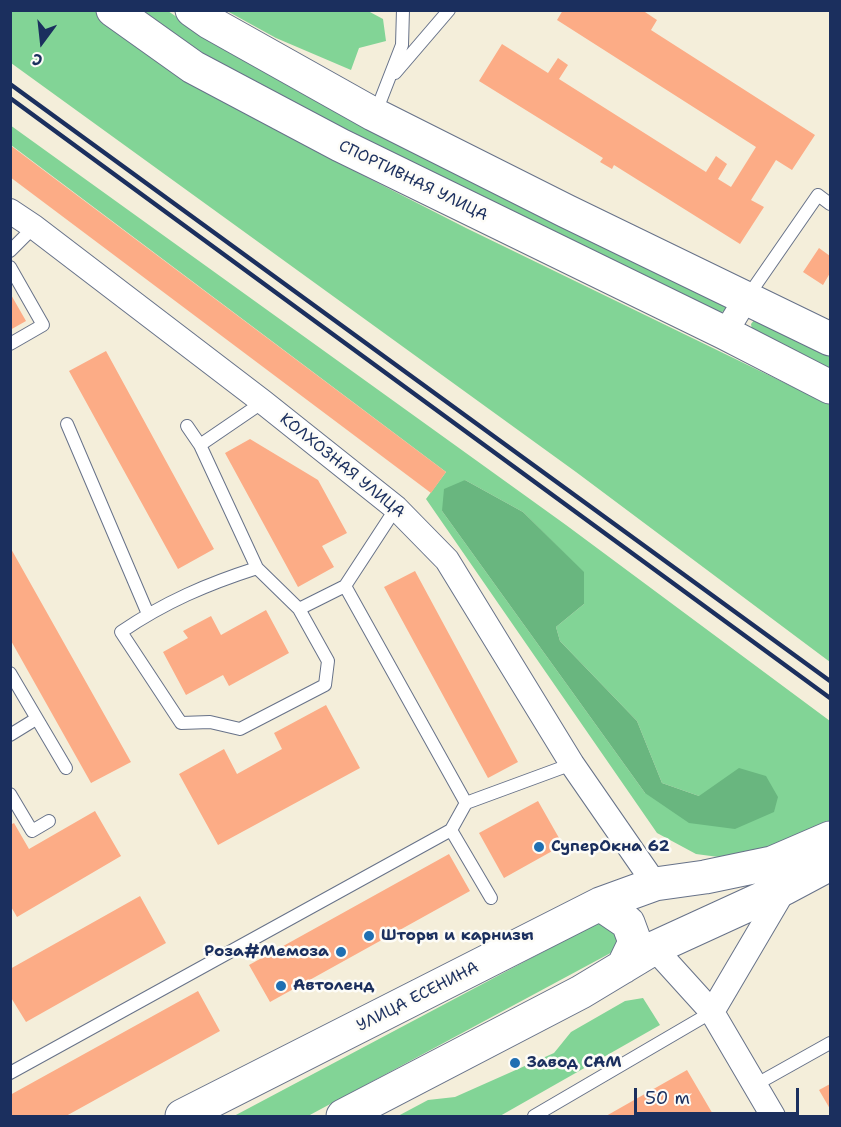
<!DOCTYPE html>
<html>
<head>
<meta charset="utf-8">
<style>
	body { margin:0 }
	#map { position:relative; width:841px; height:1127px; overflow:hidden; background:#f4eeda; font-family:"Shantell Sans",sans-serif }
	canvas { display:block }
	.frame { position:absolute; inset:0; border:12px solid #1b2f5e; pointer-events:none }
	.north { position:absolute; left:12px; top:12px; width:60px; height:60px; -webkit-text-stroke:4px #fdfcf7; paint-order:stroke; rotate:195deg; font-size:16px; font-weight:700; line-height:24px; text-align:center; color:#1b2f5e }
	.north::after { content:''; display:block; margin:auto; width:21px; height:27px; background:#1b2f5e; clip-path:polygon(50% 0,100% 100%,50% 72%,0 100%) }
	.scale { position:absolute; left:634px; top:1088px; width:165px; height:27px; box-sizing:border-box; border:3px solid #1b2f5e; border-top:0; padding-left:8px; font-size:18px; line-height:21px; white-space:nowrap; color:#1b2f5e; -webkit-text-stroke:4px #fdfcf7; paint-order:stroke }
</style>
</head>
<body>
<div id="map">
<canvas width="841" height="1127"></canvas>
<div class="frame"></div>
<div class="north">С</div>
<div class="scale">50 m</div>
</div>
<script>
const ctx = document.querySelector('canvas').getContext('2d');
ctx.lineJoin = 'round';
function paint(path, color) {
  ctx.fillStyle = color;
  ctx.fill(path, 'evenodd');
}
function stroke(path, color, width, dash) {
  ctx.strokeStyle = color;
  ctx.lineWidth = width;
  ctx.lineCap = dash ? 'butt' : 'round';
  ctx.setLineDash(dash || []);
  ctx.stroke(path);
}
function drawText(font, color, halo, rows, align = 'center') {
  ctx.font = font + ' "Shantell Sans",sans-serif';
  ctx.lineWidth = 5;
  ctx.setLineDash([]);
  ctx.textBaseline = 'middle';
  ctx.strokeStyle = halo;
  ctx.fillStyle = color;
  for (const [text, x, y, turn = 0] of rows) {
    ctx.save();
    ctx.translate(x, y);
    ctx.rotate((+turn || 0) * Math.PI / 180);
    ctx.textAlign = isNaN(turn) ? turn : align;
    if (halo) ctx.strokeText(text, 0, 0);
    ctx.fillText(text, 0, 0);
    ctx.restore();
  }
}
paint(new Path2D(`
	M10,11H96L327,157L466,228L830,405V662L576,472L11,63Z
	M142,11H168L210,40L728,298L727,310L719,313L335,129L201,52Z
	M227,11H368L383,19L386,41L359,48L351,70L276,38Z
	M10,125L566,525L830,721V828L790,847L726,858L696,854L657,833L426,499L446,472L11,145ZM465,480L523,512L583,572L584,604L556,627L560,641L637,721L662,783L699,796L645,793L442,511Z
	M755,319L830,351V370L752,330L751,324Z
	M603,920L619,925L618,949L308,1116H234Z
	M643,998L660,1025L500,1116H398L428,1100L455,1097L554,1053L571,1032L625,1001Z`), '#82d496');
paint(new Path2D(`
	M465,480L523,512L584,572V604L556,627L560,641L637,721L662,783L699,796L739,768L766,776L778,797L774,812L735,829L689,823L645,793L442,511L444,489Z`), '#69b67f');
paint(new Path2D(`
	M563,10H642L657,20L651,30L815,135L792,170L776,160L751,200L764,207L740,244L614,165L612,169L600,162L603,158L479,81L502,44L548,73L558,58L568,65L559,79L706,172L716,156L727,164L718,179L731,187L756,147L557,20Z
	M10,145L446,472L431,493L10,177Z
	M819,248L830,256V273L823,285L803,272Z
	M10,293L26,321L10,330Z
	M106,351L214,549L178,569L69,371Z
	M250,439L318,480L347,533L322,546L334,567L298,587L225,453Z
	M10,547L131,762L91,783L10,639Z
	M415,571L518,762L488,778L384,587Z
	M266,610L289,653L229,686L223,675L186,695L163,652L188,638L183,631L211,616L221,635Z
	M326,705L360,768L218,845L179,774L224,749L237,774L282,749L274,733Z
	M538,801L563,845L504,878L479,833Z
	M95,811L121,856L17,917L10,905V825L14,823L29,849Z
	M449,854L470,891L270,1002L249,965Z
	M140,896L166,943L26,1022L10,996V969Z
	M198,991L220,1031L66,1116H10V1095Z
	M687,1070L714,1116H606Z
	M830,1084V1109L819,1090Z`), '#fcac86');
const lane = new Path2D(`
	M395,73L449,10
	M374,113L381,99L402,45L403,10
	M10,251L34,227
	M10,267L43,325L10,344
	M748,296L818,195L830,204
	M67,424L148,614
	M187,426L200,445
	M257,568L299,609L328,661L325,685L240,729L210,722L181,723L121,632C165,602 207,584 257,568Z
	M257,568L200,445L263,402
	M345,586L466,803
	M299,609L345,586L396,508
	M10,673L66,768
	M10,735L36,719
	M10,794L32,831L49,821
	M451,830L491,898
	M10,1073L451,830L466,803L572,764
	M755,1085L830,1043
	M534,1116L712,1012`);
const street = new Path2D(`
	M10,211L34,227L263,402L396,508L447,560L572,764L655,884
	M725,333L747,297
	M654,948L712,1012L773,1116
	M712,1012L785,888`);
const secondary = new Path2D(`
	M113,10L193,67L340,145L725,333L830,387
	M192,10L209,22L373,114L566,211L830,339
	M600,904L628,923L635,942L623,967
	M182,1116L600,904L655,884L705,877L772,863L830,838
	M343,1116L581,992L654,948L785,888L830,864`);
stroke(lane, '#677289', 14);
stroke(street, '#677289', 26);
stroke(secondary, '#677289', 35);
stroke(lane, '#fff', 12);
stroke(street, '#fff', 24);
stroke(secondary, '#fff', 33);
stroke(new Path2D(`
	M10,84L830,681
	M10,98L830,698`), '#1b2f5e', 4.5);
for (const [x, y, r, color] of [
	[539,847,6,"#1f6fb2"],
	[369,936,6,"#1f6fb2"],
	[341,952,6,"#1f6fb2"],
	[281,986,6,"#1f6fb2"],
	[515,1063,6,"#1f6fb2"]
]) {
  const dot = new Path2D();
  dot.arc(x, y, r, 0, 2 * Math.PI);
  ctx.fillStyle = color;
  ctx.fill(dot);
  stroke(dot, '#fdfcf7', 2);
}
drawText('16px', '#1b2f5e', '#fdfcf7', [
	["СПОРТИВНАЯ УЛИЦА",413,181,26],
	["КОЛХОЗНАЯ УЛИЦА",342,466,39],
	["УЛИЦА ЕСЕНИНА",418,997,-27]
]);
drawText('bold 16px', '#1b2f5e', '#fdfcf7', [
	["СуперОкна 62",551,847],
	["Шторы и карнизы",381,936],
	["Роза#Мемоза",329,952,"right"],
	["Автоленд",293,986],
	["Завод САМ",527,1063]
], 'left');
</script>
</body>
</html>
